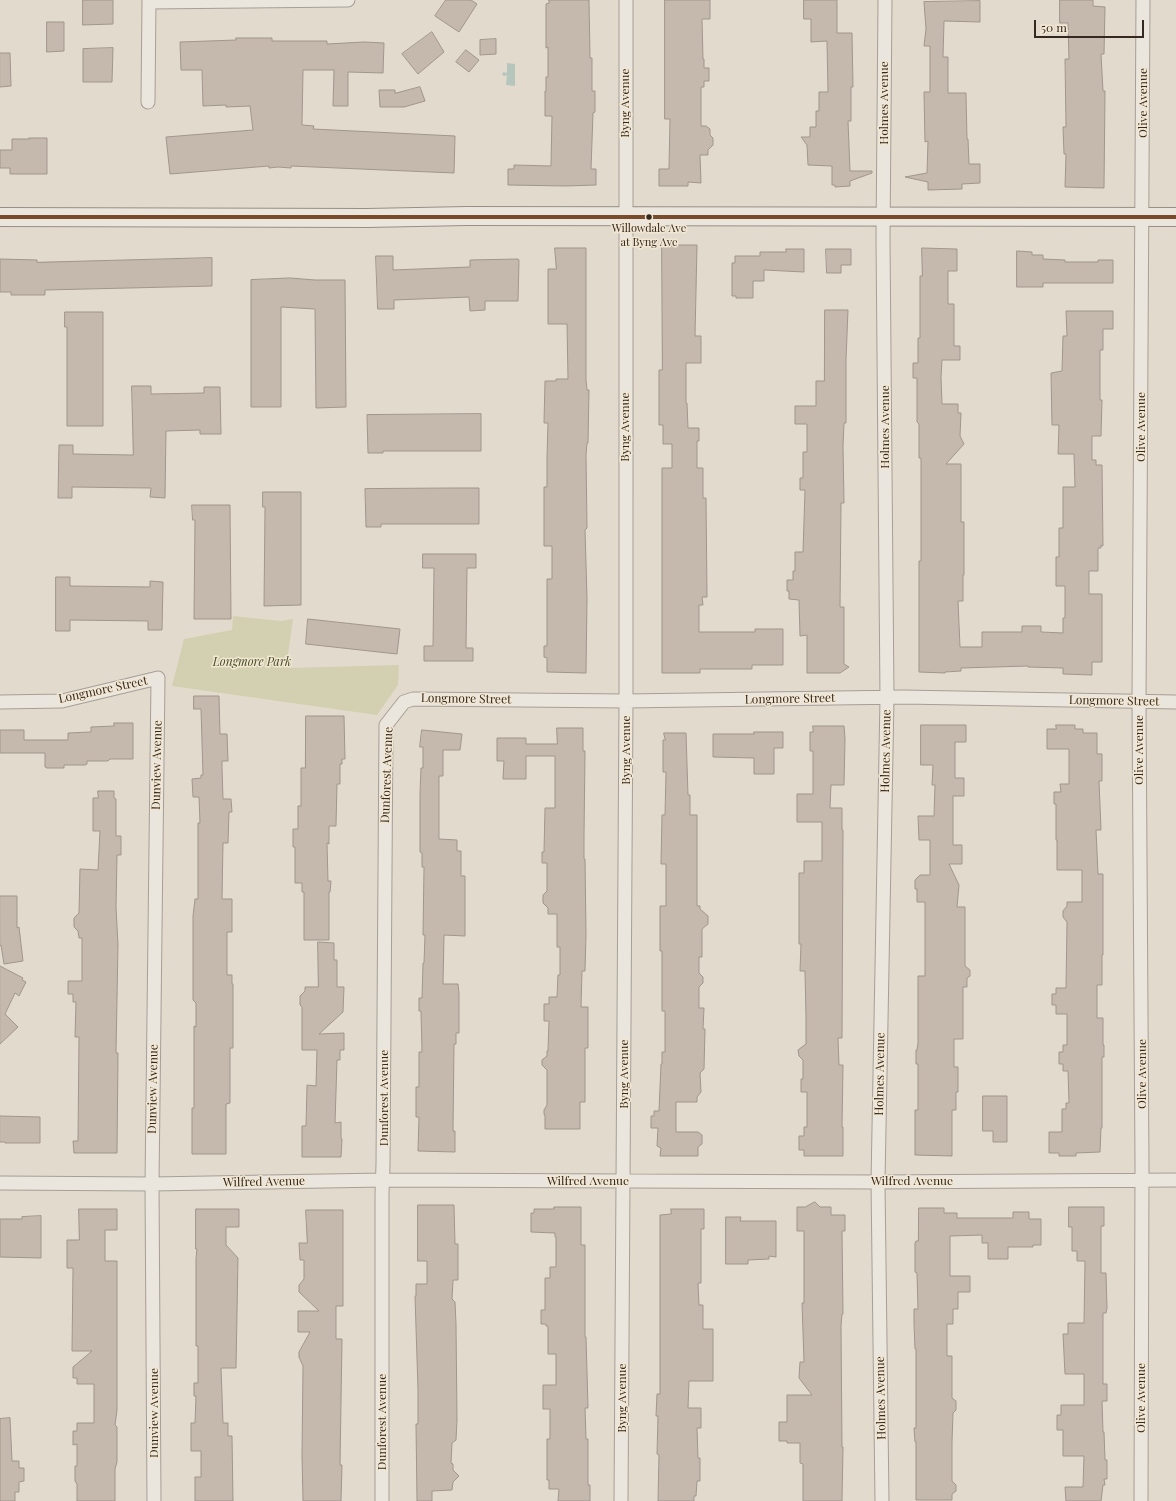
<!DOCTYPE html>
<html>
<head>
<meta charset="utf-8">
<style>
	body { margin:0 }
	#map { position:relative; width:1176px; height:1501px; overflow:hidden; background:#e2dacc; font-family:"Playfair Display",serif }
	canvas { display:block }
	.scale { position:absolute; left:1034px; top:20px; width:110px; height:18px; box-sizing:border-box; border:2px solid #34281f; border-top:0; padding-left:5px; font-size:12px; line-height:14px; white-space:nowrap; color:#34281f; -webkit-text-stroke:3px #f2e7d3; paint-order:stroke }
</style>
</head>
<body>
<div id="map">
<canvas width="1176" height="1501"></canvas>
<div class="scale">50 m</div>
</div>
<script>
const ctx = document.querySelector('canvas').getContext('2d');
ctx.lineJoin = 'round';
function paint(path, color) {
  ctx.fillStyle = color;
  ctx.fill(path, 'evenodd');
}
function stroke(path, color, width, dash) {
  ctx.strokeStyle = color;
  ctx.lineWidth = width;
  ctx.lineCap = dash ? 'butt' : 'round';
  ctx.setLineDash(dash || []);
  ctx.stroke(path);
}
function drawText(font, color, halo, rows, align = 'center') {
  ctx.font = font + ' "Playfair Display",serif';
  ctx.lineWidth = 3;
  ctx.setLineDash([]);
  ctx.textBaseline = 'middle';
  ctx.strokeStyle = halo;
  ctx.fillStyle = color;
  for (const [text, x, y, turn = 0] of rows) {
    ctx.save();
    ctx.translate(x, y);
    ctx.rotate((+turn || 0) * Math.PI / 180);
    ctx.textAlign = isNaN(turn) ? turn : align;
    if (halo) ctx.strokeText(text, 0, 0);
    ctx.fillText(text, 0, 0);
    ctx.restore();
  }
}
paint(new Path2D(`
	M233,616L281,621L293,619L287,661L290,668L399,665L398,685L377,715L172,686L184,639L232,630Z`), '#d2d0b0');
paint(new Path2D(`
	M507,63L515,64V86L506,85L507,75L505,76L502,75L503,72L507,73Z`), '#b7c6bc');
const building = new Path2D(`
	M83,0H113V24L83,25Z
	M446,0H471L477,4L459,32L435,16Z
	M549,0H589L590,58H592V91H595V112L593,113L591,169H596V185L566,186L508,185V169H514V165L551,166L552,116H545V91H546V77H548V47L546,48V4L549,3Z
	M665,0H710V19H702L703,59H704V68H709V81H704V87H701V126H706L710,129V135L713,138V145L708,150V155H700L701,183L688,182V186H659V169H669L670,119H665Z
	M804,0H837V33H852L853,87H851V121H848L850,171H872V173L850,181V186L835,187V185H832V166L808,165L807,145L801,137H810V127H816V111H819V92H828L827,41L811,42V19H804Z
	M1060,0H1093V6L1105,7L1104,54H1101L1103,91H1105L1104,188L1065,187L1066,154H1064L1063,127H1066L1065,59H1069L1068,23H1060Z
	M980,1V22L944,21L943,57H948V93H966L967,139H968L969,164H980V183L962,184V189L928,190V182L905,177L927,173L928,141L925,142L924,92H930V46H924L926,29L924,2Z
	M47,22H64V51L47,52Z
	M432,32L444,52L418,74L402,54Z
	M236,38H272V41H327V44L364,42L384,43L383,73L348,72V106H333L334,70H303L302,125L314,126L313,129L455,136L454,173L291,166V168L278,167L269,168V166L170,174L166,137L253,130L250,106L226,107V105L203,106L202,70H181L180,42L236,40Z
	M496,39V54L480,55V40Z
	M113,48L112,82H83V49Z
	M466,50L479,60L469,72L456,62Z
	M0,53H10L11,86L0,87Z
	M420,87L425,101L404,107H380L379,90H395V93Z
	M29,138H47V174H10V168H0V150H12V139H29Z
	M662,245H697L695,336H701V363H686V403H687L688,428H699V441H697V468H703V498H706L707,597H702L703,605H699V632H755V629H783V665H752V669H700V673H662V468H672V444H663V425H659V370H662Z
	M555,248H586V380L587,390H589L588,443H587L586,455L587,528L585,530L587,598L586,673L547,672V658L544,657V646H547V579H552V546H544V487H547V457L548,423H544L545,381H556V379H568L567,324H548V269H556Z
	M922,248L957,249V271H948V304H954V346H960V360H942L941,377L942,404H958V413H961L960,436L964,444L946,464H961V522H964V575H963V601H958L960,647H982V632H1022V626H1041V632L1063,633V618H1065V586H1056V557H1059V528H1063V487H1075L1074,454H1058L1059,425H1052L1051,373L1062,371L1063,336H1067L1066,311H1113V329H1103V350H1100V400H1102L1101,436H1092V460H1096V465H1102L1103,546L1101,545V548H1098V571H1089V594H1102V662H1092V675L1063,674V668L1028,667V666L961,668V671L945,672V673L919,672V561H921V458H919V424L917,422V378H913V363H918V338H920V276H922Z
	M786,249H804V272L764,270V281H753V298H736V296H732V263H735V256H760V252H786Z
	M826,249H851V265H841V273H827Z
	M1017,251L1032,252V255H1043V259L1065,260V262H1098V260H1113V283H1043V287H1017Z
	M376,256H393V270L470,267V260L518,259L519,260L518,301H485V310L470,311L469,297L394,300V309H378Z
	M212,258V286L45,290V295H11V292H0V259L37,260V262Z
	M290,278L315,280H345L346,407L316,408L315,309L281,307V407H251V280Z
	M825,310H848L846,360V423H844L843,446L844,503H841L840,607H844V664L849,667L840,673H807V635L800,636L799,600L789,599V591H787V580H793V571H795V552H803L805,490H800V478H803V452H807V424H795V406H816V381H824Z
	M65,312H103V426H67V327H65Z
	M132,386H151V394L204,393V387H220L221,434H200V430L166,431L165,498L150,497L151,488L72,487V498H58L59,445H73V454L133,455Z
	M481,414V451H383V453H368L367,415Z
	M452,488H479V524H381V527H366L365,489Z
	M263,492H301V605L264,606L265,507H263Z
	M192,505H230L231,619H194L195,520H193Z
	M423,554H476V568H467L466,648H473V661H424V646H433L434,568H423Z
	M56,577H70V586L150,587V581L163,582L162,630H148V621L70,620V631H56Z
	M308,619L400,629L397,654L306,644Z
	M194,696H219L220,734H227L228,761H222V768L223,799H231L232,812H229L228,843H223L222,899H232V932H227V975H232V984H233V1048H230V1103L226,1104V1154H192V1108H194V1026L196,1027V1003L193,1000V916L195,899H198V823H200L199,797H193L192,779L201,778V775H203L201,709H194Z
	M306,716H344L345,759H342V764H340V784H337L336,826H329V844L327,843L328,881H331L330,892H329V940H304V892H302V883H295V847H293V829H298V806H301V768H305Z
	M114,723H133V759H110L108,761H87V764L85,765H64V768H47L45,767V753H0V730H24V740H68V733L91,732V727L114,726Z
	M921,725H966V742H955V778H964V796H953V845H962V864H949L959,885L957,907H965V966L970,970V976L967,978V987H963V1039H954V1067H958V1092H956V1110H952V1156L915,1155V1110H918V1064H916V1050H917L918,1043V976H925V902H917V889H915V880L920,875H930V840H919L918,816H934L935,785H932L933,765H921Z
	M1056,725H1075V729H1083V733H1097V754H1102V781H1099L1101,830H1096L1098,874H1103V955H1102V985H1097V1018H1103V1045H1104V1057H1102V1128H1101L1100,1152L1076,1153V1156H1059V1153H1049V1132H1062V1109H1066V1103H1069L1068,1071H1063V1064H1059V1052H1063V1045H1067V1014H1056V1005H1052V994H1056V988H1066L1067,922L1063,917V911L1067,906V902H1082V870H1057V840H1056V804H1054V792H1061L1060,784H1069V749H1047V729H1056Z
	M813,726H844L845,739L844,785H831L830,808H842V830H843L842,1038H838L839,1065H843L842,1127H843V1156H804V1150H799V1136H804V1127H807V1092H801V1079H803V1060L799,1056L798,1050L806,1044V1017L805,971H800L801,944H799V873H804V861H822V822H797V794H813V751H810V732H813Z
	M557,728H583V751H585L584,836V859H585L586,934L585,971H582L581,1007H588V1048H585V1102H580V1129H545V1116L544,1114V1110L547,1105V1070L542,1065V1060L547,1056V1051H548L549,1021H544V1004H549V997H557L558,975H560V947H557V914H548V908L543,903V895L547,891V863H542V852H544L545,808H555V756H526V779H503L504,761H497V738H526V744H557Z
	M422,730L462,734L460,750H443V776H439V839L457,840V851H461V876H465V936L444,935L443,984H458L459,993V1033H456V1044H454L453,1131H455V1152L418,1151L419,1117H416V1087H419V1052H422L421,1011H419V998H422L423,963H424L425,935H423L424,867H422V853L420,852V794L421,768H423V747H420Z
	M754,732H783V748H774V774H754V758L713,757V734H754Z
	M664,733H686L688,795H690V815H697V906H700V909L708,916V924L702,929V957H699V973L703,977V983L699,987V1008H704L703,1029H705L704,1069L700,1073L701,1092L697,1097V1102H676V1132H698L702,1135V1144L698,1147V1156H660L661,1148L657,1146L658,1128H651V1116H654V1111H659L661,1064H662V1052H665V1011H662V951H660V906H666V864H661L662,815H665L666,772H663V740H665Z
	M98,791H114V798L116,799V836H121V855H117L116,907L118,945L116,1053H118L117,1153H74L73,1141H78L79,1037H75L76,1002H73V994H68V981H82V938H79L78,931L74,927V918L79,913L80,869L98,870L100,831H93V798H98Z
	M0,896H17V928L19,927L23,961L4,964L1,945L0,946Z
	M318,942L334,943V960H337V987H344L343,1012L319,1034L344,1033V1050H340V1060H337L335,1123L341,1122V1138L342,1139L341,1157H302V1126H306L307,1085L316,1086L317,1050H302V1007L300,1005V996L305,991V987H318Z
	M0,966L23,978L22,980L26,982L19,996L15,993L5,1014L18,1027L0,1044Z
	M983,1096H1007V1142H993V1131H983Z
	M0,1116L40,1117V1143H5V1142H0Z
	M815,1202L820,1207H831V1215H845V1231H842L843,1314H842L841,1326L842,1447H843L842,1501H803V1464L800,1463V1443H787V1441H779V1422H787V1395H812L799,1378L800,1362H804L802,1303H804V1231H797V1207H805Z
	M418,1205H454L455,1244H458V1280H453L452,1299L455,1302L456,1324L457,1420L456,1440L452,1443L451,1463L453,1464V1470L459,1476L453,1482L452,1490L432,1491V1501H417L416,1424H418V1390L415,1296H416V1284H427V1261H418Z
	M554,1207H581V1245H585V1337H586L588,1408H585L586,1439H588V1485H590V1501H558L559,1489H549V1480H547V1439H550V1409H543V1385H556V1354H548V1326H546V1324H541V1310H545V1278H550V1267H556V1237H555V1233L531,1232V1213H534V1209H554Z
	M1069,1207H1104V1226H1101V1273H1106L1107,1308L1106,1313H1103V1384H1107V1401H1102L1103,1432H1104L1105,1460H1107V1479H1104L1105,1485H1103L1101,1501H1066L1065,1487H1083L1084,1456H1063V1430H1057V1415H1061V1405H1084V1374H1065L1063,1334H1068V1323H1084L1085,1261H1077V1251H1072V1227H1069Z
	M919,1208H944V1213H957V1218H1013V1212H1029V1219H1041V1245H1033V1247H1008V1259H988V1243H982V1235L950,1236V1276H970V1292H958V1309H953V1324H947V1356H952V1398L956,1401V1410L953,1413L952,1442V1481L956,1485V1491L952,1494V1500H916V1442H915L914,1428H916V1349H915L914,1324V1309H918L917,1273L915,1272V1243L916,1241H918Z
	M79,1209H117V1230H105V1261H117V1410L115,1425L117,1427V1462L115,1469V1501H77V1484L75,1481V1466H77V1444L73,1445V1431H77V1423H94V1384H77V1378H73V1367L92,1351H72L73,1268H67V1240H79Z
	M196,1209H239V1227H226V1245L238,1258L236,1368H221L223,1423H228V1436H232L233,1501H195V1477H201V1451H191V1423H195L196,1396H194V1383H198V1346H196V1259L197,1249H196Z
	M671,1209H704V1229H701V1283H698L699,1305H703V1329H713V1381H689L688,1408H701V1428H697L698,1458H700V1481H697L696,1496H694V1501H658L659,1455L657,1454L658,1416H656L657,1394H660V1215L671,1214Z
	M306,1210H343V1306H336V1339H342L340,1465H342L341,1501H303L302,1455L303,1366L299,1357V1352L310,1332H298V1311H319L299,1292V1285L304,1279V1260H300L299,1243H307Z
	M41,1216V1258L0,1257V1219H22V1217Z
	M726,1217H741L740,1221H776V1257L769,1256V1259L748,1260V1264H726Z
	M10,1418L12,1461H19V1468H24V1481L19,1482V1492H15V1501H0V1419Z`);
paint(building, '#c5b9ad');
stroke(building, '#a1968c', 1);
const street = new Path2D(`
	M149,2L348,0
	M148,102L149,0
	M0,702L62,701L158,678L152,1184L154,1501
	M0,1183L152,1184L383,1180L878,1182L1176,1180
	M382,1501V1194L383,1165L386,725L404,702L413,699L626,701L904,697L1176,702
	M621,1501L626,701V0
	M882,1501L878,1182L887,698L883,239L885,0
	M1141,1501L1142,1166L1139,702L1143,0`);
const secondary = new Path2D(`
	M0,217L367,218L467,216L1176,217`);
stroke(street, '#a79f96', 15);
stroke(secondary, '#978f85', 20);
stroke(street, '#eae5dd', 13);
stroke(secondary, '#eae5dd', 18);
stroke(new Path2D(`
	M0,217H1176`), '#7a4b2a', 4);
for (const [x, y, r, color] of [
	[649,217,3.5,"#34281f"]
]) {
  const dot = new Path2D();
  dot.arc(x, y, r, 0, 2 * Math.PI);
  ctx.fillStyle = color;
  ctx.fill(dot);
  stroke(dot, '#f2e7d3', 1.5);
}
drawText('11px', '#34281f', '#f2e7d3', [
	["Willowdale Ave",649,229],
	["at Byng Ave",649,243]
]);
drawText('12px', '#34281f', '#f2e7d3', [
	["Byng Avenue",625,103,-90],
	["Holmes Avenue",884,103,-90],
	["Olive Avenue",1143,103,-90],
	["Byng Avenue",625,427,-90],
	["Holmes Avenue",885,427,-90],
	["Olive Avenue",1141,427,-90],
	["Longmore Street",103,690,-12],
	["Longmore Street",466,699,1],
	["Longmore Street",790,699,-1],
	["Longmore Street",1114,701,1],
	["Byng Avenue",626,750,-90],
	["Olive Avenue",1139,750,-90],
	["Holmes Avenue",886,751,-89],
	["Dunview Avenue",157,765,-89],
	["Dunforest Avenue",387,775,-88],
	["Byng Avenue",624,1074,-90],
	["Holmes Avenue",880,1074,-89],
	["Olive Avenue",1142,1074,-90],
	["Dunview Avenue",153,1089,-89],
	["Dunforest Avenue",384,1098,-90],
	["Wilfred Avenue",588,1181],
	["Wilfred Avenue",912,1181],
	["Wilfred Avenue",264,1182,-1],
	["Byng Avenue",622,1398,-90],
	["Holmes Avenue",881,1398,-91],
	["Olive Avenue",1141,1398,-90],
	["Dunview Avenue",154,1413,-90],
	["Dunforest Avenue",382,1422,-90]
]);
drawText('italic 12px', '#474f27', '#f2e7d3', [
	["Longmore Park",252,662]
]);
</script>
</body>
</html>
